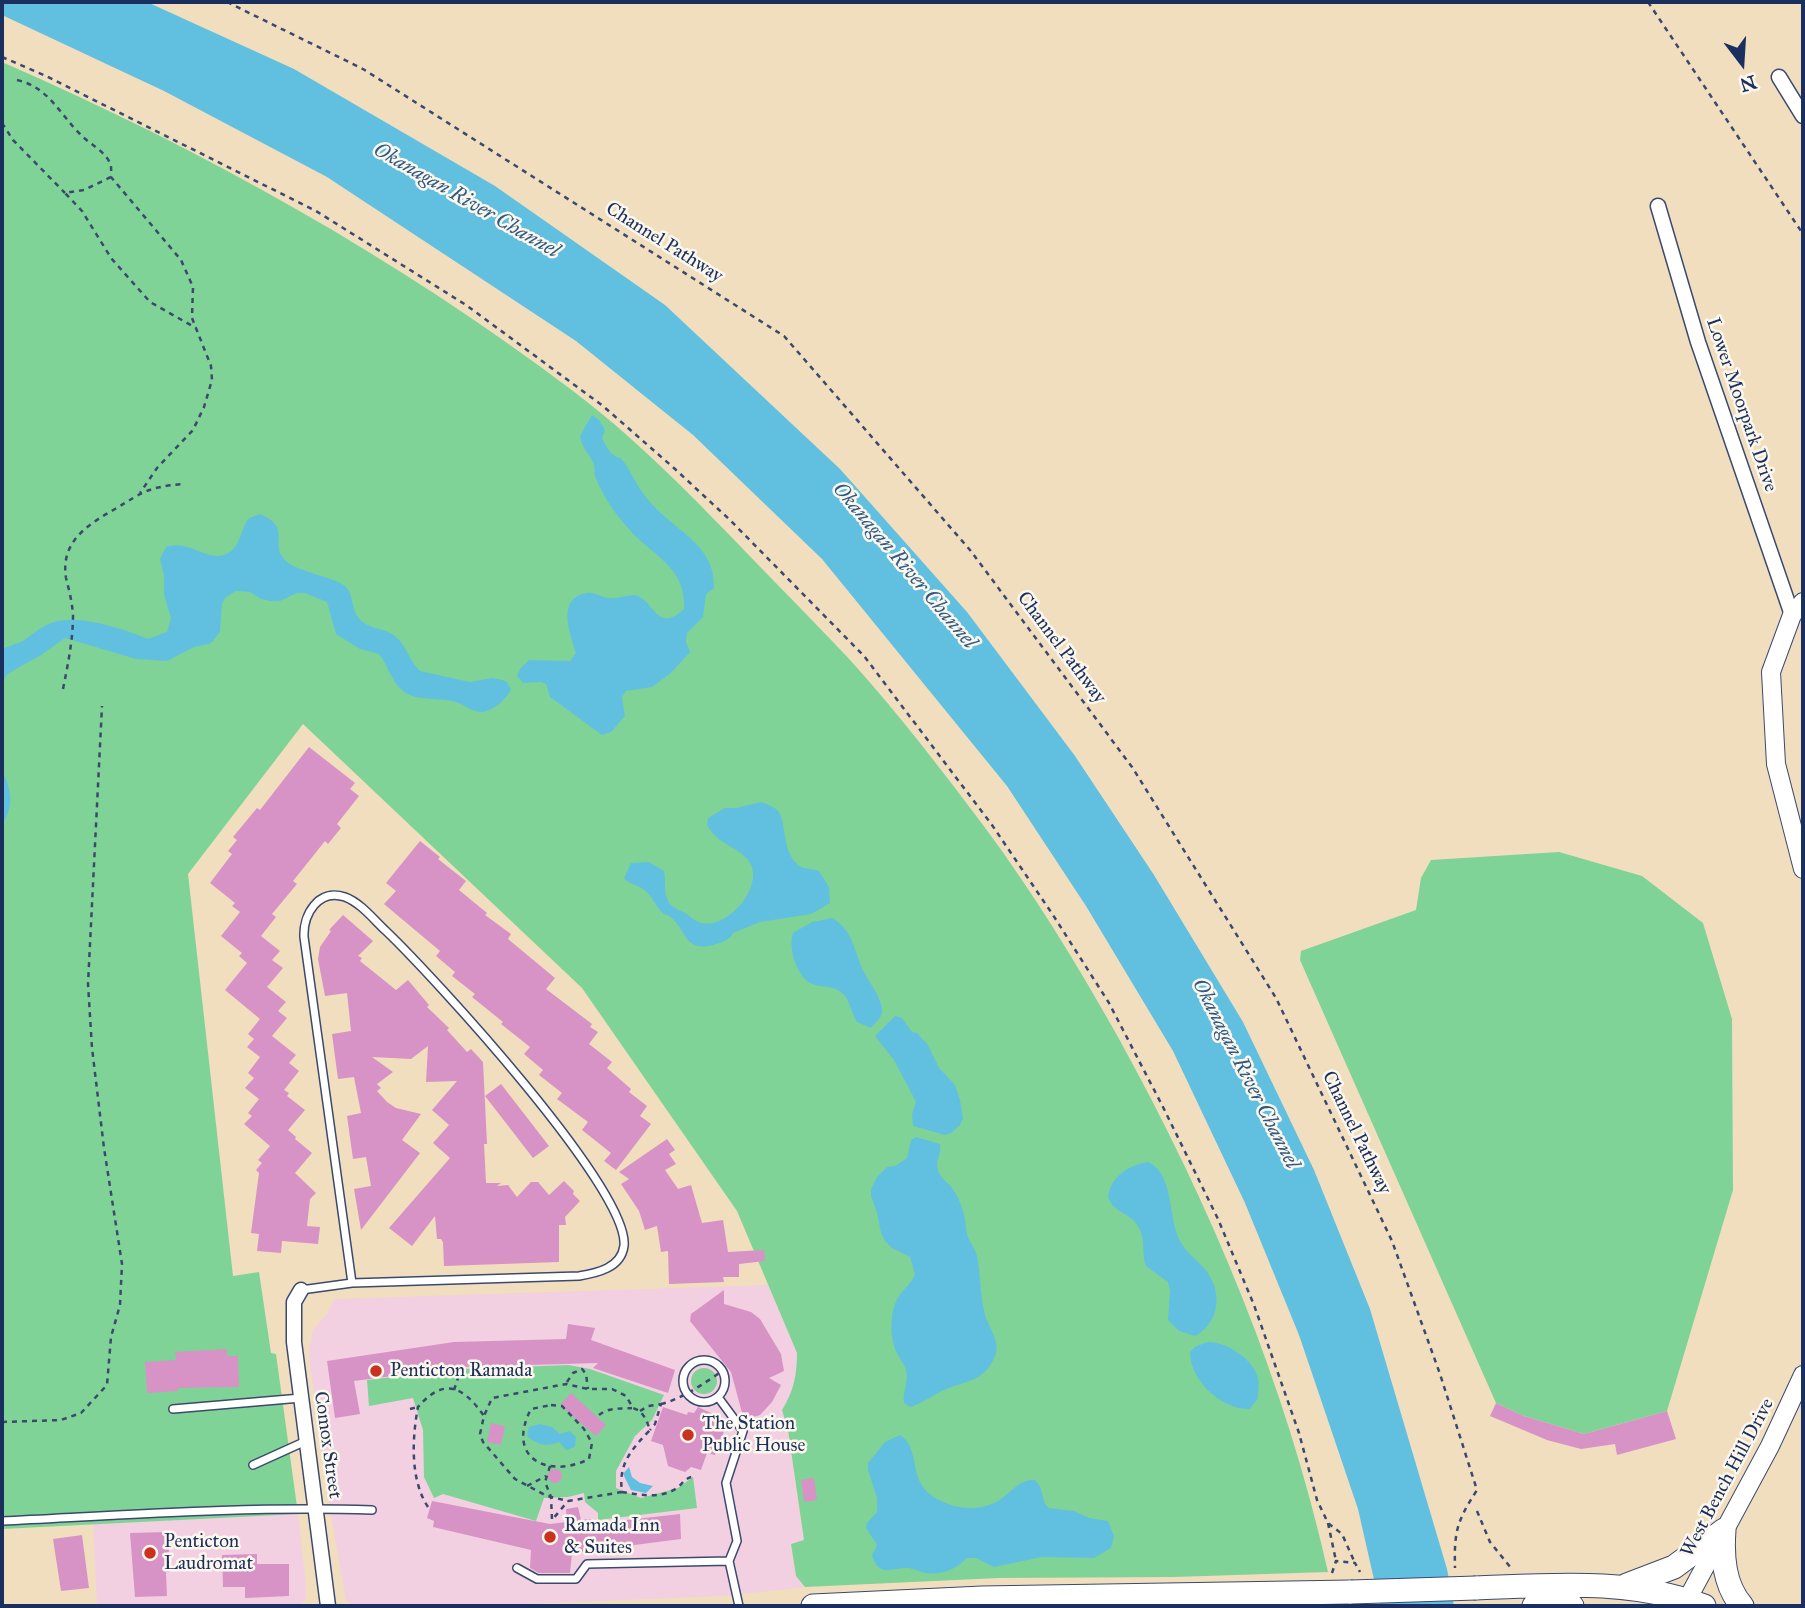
<!DOCTYPE html>
<html>
<head>
<meta charset="utf-8">
<style>
	body { margin:0 }
	#map { position:relative; width:1805px; height:1608px; overflow:hidden; background:#f0debf; font-family:"IM FELL Great Primer",serif }
	canvas { display:block }
	.frame { position:absolute; inset:0; border:4px solid #1b2f5e; pointer-events:none }
	.north { position:absolute; left:1707px; top:28px; width:70px; height:70px; -webkit-text-stroke:5px #fbf7ec; paint-order:stroke; rotate:163deg; font-size:19px; font-weight:700; line-height:28px; text-align:center; color:#1b2f5e }
	.north::after { content:''; display:block; margin:auto; width:24px; height:32px; background:#1b2f5e; clip-path:polygon(50% 0,100% 100%,50% 72%,0 100%) }
</style>
</head>
<body>
<div id="map">
<canvas width="1805" height="1608"></canvas>
<div class="frame"></div>
<div class="north">N</div>
</div>
<script>
const ctx = document.querySelector('canvas').getContext('2d');
ctx.lineJoin = 'round';
function paint(path, color) {
  ctx.fillStyle = color;
  ctx.fill(path, 'evenodd');
}
function stroke(path, color, width, dash) {
  ctx.strokeStyle = color;
  ctx.lineWidth = width;
  ctx.lineCap = dash ? 'butt' : 'round';
  ctx.setLineDash(dash || []);
  ctx.stroke(path);
}
function drawText(font, color, halo, rows, align = 'center') {
  ctx.font = font + ' "IM FELL Great Primer",serif';
  ctx.lineWidth = 5;
  ctx.setLineDash([]);
  ctx.textBaseline = 'middle';
  ctx.strokeStyle = halo;
  ctx.fillStyle = color;
  for (const [text, x, y, turn = 0] of rows) {
    ctx.save();
    ctx.translate(x, y);
    ctx.rotate((+turn || 0) * Math.PI / 180);
    ctx.textAlign = isNaN(turn) ? turn : align;
    if (halo) ctx.strokeText(text, 0, 0);
    ctx.fillText(text, 0, 0);
    ctx.restore();
  }
}
paint(new Path2D(`
	M768,1285L797,1353V1370L792,1395L782,1410L788,1430L804,1541L791,1545L796,1576L805,1587L723,1596L474,1606H353L346,1600L332,1521L310,1365L309,1350L313,1330L329,1311L334,1299Z
	M298,1514L306,1586V1598L300,1606H97L93,1524Z`), '#f2cfe1');
paint(new Path2D(`
	M2,62C204,150 397,258 573,391C646,446 708,513 771,578C798,606 825,633 851,661C898,713 941,769 983,825C1033,892 1077,964 1118,1037C1211,1205 1286,1384 1328,1572L1174,1577L999,1578L805,1587L796,1576L791,1544L804,1540L788,1430L782,1410C794,1391 797,1374 797,1353L737,1211L582,988L303,724L188,874L233,1276L259,1272L271,1353L276,1354L298,1514L2,1529Z
	M1559,852L1642,876L1703,923L1732,1019L1733,1190L1667,1411L1584,1434L1524,1416L1496,1403L1300,960L1301,951L1416,910L1421,878L1431,860Z
	M568,1365L590,1369L664,1395L652,1420L635,1436L616,1471V1488L641,1498L678,1488L693,1477L697,1508L598,1520V1513L585,1502L584,1493L568,1497L544,1498L536,1521L443,1494L434,1498L424,1477L423,1430L413,1398L369,1406L367,1380L461,1369Z
	M691 1381a13 13 0 1 1 26 0a13 13 0 1 1-26 0Z`), '#80d396');
paint(new Path2D(`
	M2,2H147L294,69L495,186L665,305L840,469L967,612L1075,756L1154,875L1243,1022L1314,1170L1370,1309L1447,1569L1454,1606H1380L1358,1509L1299,1335L1245,1203L1173,1051L1086,906L1007,786L822,559L693,435L576,341L327,177L164,91L2,15Z
	M592,415L599,420L605,430L602,438C605,444 609,453 615,456C621,460 619,455 624,462C633,475 639,491 651,503C675,531 716,545 714,588L706,594L703,617L687,633L686,642L690,652L671,673L652,687L626,691L622,697L625,716L611,732L602,735L550,697L546,684L541,682L523,683L517,676L520,669L529,660L570,661L576,653C571,635 555,598 587,593C595,592 601,597 608,598C619,600 631,592 640,597C655,606 659,632 684,609C686,565 651,556 627,527C615,514 601,493 595,476C594,472 595,469 594,465C591,455 582,450 580,436Z
	M260,514C291,527 271,541 283,558C293,571 326,575 342,584C355,592 350,606 358,617C367,630 384,627 395,636C407,646 409,661 420,671L470,682L493,678L506,681L511,689C507,699 493,711 482,712C472,712 465,705 456,702C440,697 417,702 403,691C392,683 388,665 379,654L360,649L336,634L327,602L305,593H297L280,601H271L261,599L250,592L236,591L225,598L222,604L220,632L213,641L209,644L194,647L167,661L136,659L65,638L41,655L9,673L5,677L2,687V649C9,646 16,644 23,641C32,635 40,627 51,623C77,613 123,629 148,639L167,632L171,618L164,595V575L160,559L166,547C191,538 210,566 230,552C241,544 241,528 249,518Z
	M2,771C12,790 14,806 2,825Z
	M761,802C766,804 772,806 776,809C788,819 780,849 798,865C804,870 812,868 819,871L829,887L830,903L811,914L760,922L733,933C730,940 723,942 716,944C683,955 687,928 669,916C668,915 666,915 664,914C656,908 652,895 643,889C636,884 630,885 624,878L631,863L649,862L664,871C666,880 664,891 667,898C669,906 677,909 683,912C689,915 695,922 702,923C727,929 762,889 751,865C743,847 719,847 707,825L708,818L725,808H736Z
	M832,918C855,931 854,954 865,974C871,985 881,997 882,1010C883,1017 875,1023 871,1028L857,1022C852,1014 850,1003 845,996C834,983 821,989 810,983C796,975 788,947 793,933L812,922Z
	M895,1016L902,1018L912,1032L917,1033L928,1045L939,1068L955,1085L960,1100L963,1118L960,1125L951,1133L945,1135L913,1126L912,1114L916,1102L894,1060L875,1036Z
	M916,1137L940,1144C942,1153 935,1161 938,1170C940,1179 950,1183 954,1191C958,1196 961,1205 963,1211C966,1219 965,1229 968,1237C971,1244 975,1248 977,1256C981,1276 980,1296 985,1315C989,1328 1001,1342 995,1356C985,1380 970,1380 949,1388C935,1393 924,1403 910,1407L904,1403C902,1393 909,1382 906,1370C904,1363 898,1357 896,1351C889,1336 890,1309 899,1296C904,1288 912,1283 915,1274L910,1257L892,1248L885,1241L881,1233L877,1213L871,1196V1189L877,1177L887,1167L895,1166L907,1158L911,1140Z
	M1148,1162C1174,1174 1168,1216 1179,1239C1185,1252 1195,1258 1204,1268C1223,1290 1221,1322 1195,1336L1179,1331L1168,1320L1170,1291L1168,1282L1146,1266C1141,1254 1146,1240 1139,1228C1132,1213 1113,1213 1108,1197C1111,1177 1128,1165 1148,1162Z
	M1207,1342C1225,1341 1251,1358 1257,1375C1260,1383 1258,1391 1258,1398L1250,1409C1222,1410 1190,1381 1190,1352L1195,1347Z
	M540,1424L552,1427L560,1434L570,1431L576,1437L575,1447L566,1450L559,1442C545,1447 538,1445 527,1436L529,1427Z
	M900,1435C926,1453 900,1488 951,1505C965,1510 985,1509 998,1501C1011,1493 1019,1479 1035,1480L1040,1486L1045,1504L1049,1508L1074,1511L1089,1518L1108,1521L1114,1536L1111,1548L1094,1558L1042,1557L994,1567L976,1558H967C955,1570 942,1575 926,1573C920,1572 915,1569 909,1568C892,1567 879,1579 872,1555L877,1545L866,1528L867,1523L877,1512V1498L868,1470V1463L885,1442Z
	M629,1467L632,1477L640,1483L653,1486L646,1493L631,1490L623,1474Z`), '#61c0df');
paint(new Path2D(`
	M309,747L355,783L350,789L359,796L337,824L341,828L328,844L325,841L293,881L297,884L272,914L276,917L261,936L280,951L272,960L283,968L267,987L286,1002L278,1011L287,1018L272,1036L296,1055L289,1063L299,1071L284,1090L289,1093L287,1096L305,1110L288,1130L296,1137L295,1139L312,1153L295,1173L316,1193L310,1199L307,1226L320,1227L318,1244L282,1241L281,1253L257,1251L259,1234L251,1233L259,1173L256,1170L262,1163L258,1160L270,1146L244,1124L252,1116L248,1113L259,1099L245,1088L254,1078L248,1073L260,1057L247,1047L254,1039L248,1034L260,1019L225,990L247,963L239,956L242,953L221,936L240,912L232,906L235,903L210,883L232,854L228,851L237,840L233,837L257,808L260,810Z
	M420,841L440,857L438,859L466,881L459,890L487,913L485,915L511,934L508,939L555,978L546,989L592,1024L590,1027L598,1032L589,1044L612,1062L607,1068L631,1089L629,1092L647,1106L640,1116L651,1124L616,1170L604,1161L611,1153L582,1130L588,1122L557,1099L562,1093L539,1075L543,1070L524,1054L530,1047L501,1024L503,1022L472,997L475,994L452,976L455,972L436,956L440,951L384,904L396,891L386,883Z
	M343,915L373,941L358,956L362,958L360,961L396,990L408,980L429,1005L427,1007L449,1028L447,1030L467,1052L471,1049L483,1062L487,1144H484L486,1183H501L497,1186L508,1185L517,1197L531,1182H538L549,1195L564,1181L574,1191L573,1194L580,1201L565,1217L566,1225H559V1262L444,1266L443,1242L441,1239H437L435,1216L412,1246L389,1228L450,1158L433,1143L449,1125L432,1110L457,1081L426,1082L428,1046L411,1059L372,1057L393,1072L377,1084L381,1088L377,1091L387,1102L396,1108L421,1114L402,1140L420,1153L361,1230L354,1189L371,1186L366,1157L353,1159L347,1116L361,1113L354,1077L338,1079L332,1034L351,1031L347,993L325,996L318,959L320,947L331,931L329,930Z
	M501,1084L549,1146L533,1158L485,1096Z
	M667,1139L675,1150L669,1154L676,1164L665,1170L678,1189L691,1185L702,1223L723,1220L728,1252L764,1250L765,1261L739,1264V1277H723L724,1282L669,1284L668,1251L661,1252L657,1226L645,1230L639,1211L621,1184L629,1179L619,1172Z
	M724,1290V1304L751,1312L760,1319L781,1354L784,1371L769,1378L781,1385L772,1402L760,1415L744,1420L731,1372L690,1321L691,1314Z
	M568,1324L595,1328L591,1340L675,1370L668,1393L593,1368L598,1363L461,1367L354,1381L360,1414L335,1418L327,1361L454,1342L566,1339Z
	M227,1349V1356H238L239,1387L178,1388V1391L147,1393L145,1362L176,1360L175,1352Z
	M571,1393L606,1425L596,1436L560,1405Z
	M1496,1403L1524,1416L1584,1434L1667,1411L1676,1439L1617,1455L1615,1444L1581,1449L1547,1440L1490,1416Z
	M663,1407L687,1415L688,1412L694,1413L698,1407L728,1421L715,1455L707,1453L701,1470L691,1467L685,1472L668,1466L663,1445L651,1441Z
	M491,1423L505,1426L501,1445L487,1442Z
	M548 1476a7 7 0 1 1 14 0a7 7 0 1 1-14 0Z
	M814,1478L817,1500L804,1502L801,1480Z
	M432,1501L550,1524L567,1522L566,1509L578,1507L581,1520L591,1519V1524L680,1514L681,1539L572,1553L570,1573H539L530,1568L531,1550L433,1527L434,1521L427,1518Z
	M168,1532L170,1572H166L167,1596L135,1597L130,1533Z
	M82,1535L89,1588L61,1591L53,1539Z
	M257,1554V1564H289V1596L245,1598V1587H223L222,1555Z`), '#d793c5');
const service = new Path2D(`
	M301,1290L352,1283L579,1276C597,1273 621,1268 624,1246C630,1190 432,975 386,931C374,920 361,903 345,897C318,888 303,915 304,937L352,1283
	M683 1381a21 21 0 1 1 42 0a21 21 0 1 1-42 0Z
	M718,1397L743,1431L726,1483L737,1541L729,1561L739,1606
	M173,1409L301,1398
	M253,1465L306,1441
	M2,1521C125,1515 249,1506 372,1510
	M517,1568L537,1579H576L587,1564L729,1561`);
const minor = new Path2D(`
	M1779,77L1803,116
	M1658,206L1698,342L1792,615
	M301,1290L294,1302V1342L328,1606`);
const tertiary = new Path2D(`
	M1803,602L1792,615L1771,672L1776,764L1803,869
	M1687,1600L1770,1446L1803,1375`);
const trunk = new Path2D(`
	M1724,1530C1722,1557 1724,1585 1742,1606
	M1627,1585L1674,1567L1724,1530
	M1476,1588C1553,1585 1630,1578 1704,1606
	M813,1606L982,1598L1351,1592
	M1534,1606L1538,1604L1572,1606`);
stroke(service, '#3b496d', 10);
stroke(minor, '#3b496d', 17);
stroke(tertiary, '#3b496d', 20);
stroke(trunk, '#3b496d', 25);
stroke(new Path2D(`
	M227,2L363,69L784,336L970,550L1132,767L1276,998L1392,1241L1440,1374L1477,1490C1457,1521 1454,1531 1455,1568
	M1648,2L1803,234
	M2,57L46,76L316,211L466,305L603,406L675,469L730,520L864,656L992,825L1053,915L1109,1003L1163,1107L1218,1219L1254,1305L1299,1433L1317,1500L1328,1523L1342,1534L1355,1563
	M17,80C48,87 59,113 80,134C89,144 102,149 109,161C112,165 111,171 111,177L181,260L193,287L192,318L211,366L212,380L204,407L193,430L157,468L140,493
	M2,123L13,140L65,193
	M111,177L84,190L65,193L82,211L111,258L150,302L196,328
	M63,689C68,664 73,640 73,615C72,601 69,590 66,578C60,541 89,524 115,509C145,491 148,487 184,484
	M567,1382L573,1373L582,1369L586,1374L588,1389
	M454,1390L461,1369
	M661,1404C682,1399 705,1383 722,1371
	M551,1405L562,1406L584,1429L592,1443L589,1459C549,1479 505,1459 531,1409Z
	M410,1409L418,1407
	M640,1411L648,1406L661,1404L655,1424L650,1430
	M599,1415C609,1407 620,1409 632,1408
	M2,1422L61,1420L81,1413L107,1385L111,1337L120,1305L122,1264L104,1148L92,1048L88,984L102,706
	M550,1466L545,1482L551,1497L552,1520L568,1501
	M527,1486L546,1476
	M622,1492L568,1501L547,1496L515,1479L483,1442L480,1434L484,1416L492,1398L566,1384L588,1389H612L626,1396L633,1408L640,1411L646,1419L650,1430C631,1450 618,1464 622,1492C640,1495 661,1499 677,1488C684,1482 685,1478 695,1476
	M428,1507C410,1480 412,1438 418,1407C444,1377 463,1386 484,1416
	M1477,1511L1490,1542L1511,1568
	M1328,1523L1336,1561
	M1332,1573L1336,1561L1355,1563L1360,1572`), '#3b496d', 2.5, [5, 5]);
stroke(service, '#fff', 7);
stroke(minor, '#fff', 14);
stroke(tertiary, '#fff', 18);
stroke(trunk, '#fff', 23);
const trunkBridge = new Path2D(`
	M1351,1592L1476,1588`);
stroke(trunkBridge, '#3b496d', 25, []);
stroke(trunkBridge, '#fff', 23);
for (const [x, y, r, color] of [
	[376,1371,7,"#c8321e"],
	[688,1435,7,"#c8321e"],
	[550,1537,7,"#c8321e"],
	[150,1553,7,"#c8321e"]
]) {
  const dot = new Path2D();
  dot.arc(x, y, r, 0, 2 * Math.PI);
  ctx.fillStyle = color;
  ctx.fill(dot);
  stroke(dot, '#fbf7ec', 2.5);
}
drawText('19px', '#1b2f5e', '#fbf7ec', [
	["Channel Pathway",664,243,32],
	["Lower Moorpark Drive",1741,405,71],
	["Channel Pathway",1061,648,53],
	["Channel Pathway",1356,1133,64],
	["Comox Street",327,1445,82],
	["West Bench Hill Drive",1728,1478,-62]
]);
drawText('19px', '#1b2f5e', '#fbf7ec', [
	["Penticton Ramada",390,1371],
	["The Station",702,1424],
	["Public House",702,1446],
	["Ramada Inn",564,1526],
	["& Suites",564,1548],
	["Penticton",164,1542],
	["Laudromat",164,1564]
], 'left');
drawText('italic 21px', '#305a85', '#fbf7ec', [
	["Okanagan River Channel",466,201,30],
	["Okanagan River Channel",904,566,50],
	["Okanagan River Channel",1245,1074,63]
]);
</script>
</body>
</html>
